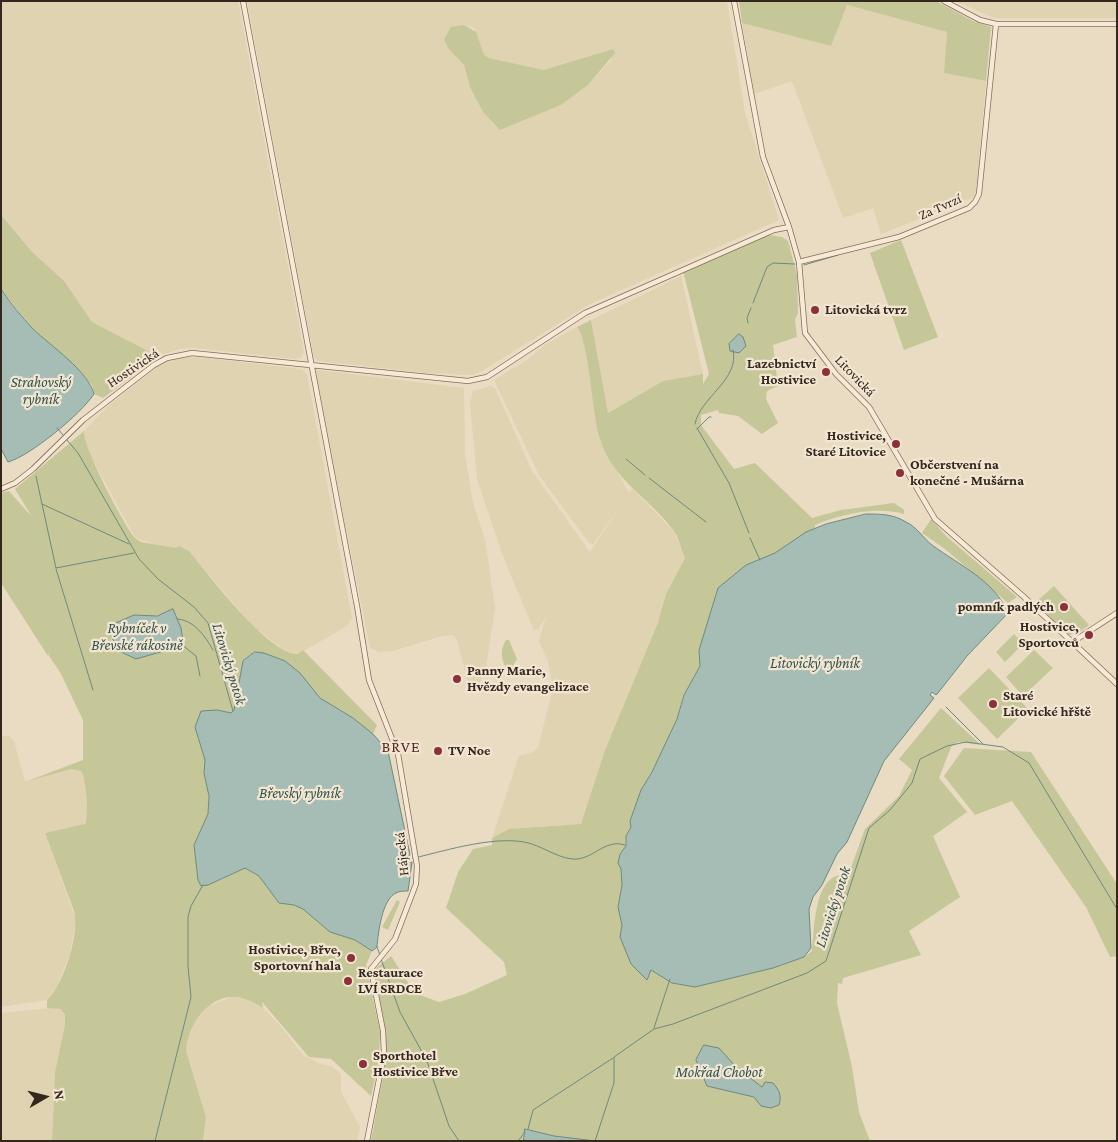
<!DOCTYPE html>
<html>
<head>
<meta charset="utf-8">
<style>
	body { margin:0 }
	#map { position:relative; width:1118px; height:1142px; overflow:hidden; background:#eadbc3; font-family:"Crimson Pro",serif }
	canvas { display:block }
	.frame { position:absolute; inset:0; border:2px solid #34271e; pointer-events:none }
	.north { position:absolute; left:20px; top:1072px; width:50px; height:50px; -webkit-text-stroke:4px #f2e6d2; paint-order:stroke; rotate:82deg; font-size:14px; font-weight:700; line-height:20px; text-align:center; color:#34271e }
	.north::after { content:''; display:block; margin:auto; width:18px; height:22px; background:#34271e; clip-path:polygon(50% 0,100% 100%,50% 72%,0 100%) }
</style>
</head>
<body>
<div id="map">
<canvas width="1118" height="1142"></canvas>
<div class="frame"></div>
<div class="north">N</div>
</div>
<script>
const ctx = document.querySelector('canvas').getContext('2d');
ctx.lineJoin = 'round';
function paint(path, color) {
  ctx.fillStyle = color;
  ctx.fill(path, 'evenodd');
}
function stroke(path, color, width, dash) {
  ctx.strokeStyle = color;
  ctx.lineWidth = width;
  ctx.lineCap = dash ? 'butt' : 'round';
  ctx.setLineDash(dash || []);
  ctx.stroke(path);
}
function drawText(font, color, halo, rows, align = 'center') {
  ctx.font = font + ' "Crimson Pro",serif';
  ctx.lineWidth = 4.5;
  ctx.setLineDash([]);
  ctx.textBaseline = 'middle';
  ctx.strokeStyle = halo;
  ctx.fillStyle = color;
  for (const [text, x, y, turn = 0] of rows) {
    ctx.save();
    ctx.translate(x, y);
    ctx.rotate((+turn || 0) * Math.PI / 180);
    ctx.textAlign = isNaN(turn) ? turn : align;
    if (halo) ctx.strokeText(text, 0, 0);
    ctx.fillText(text, 0, 0);
    ctx.restore();
  }
}
paint(new Path2D(`
	M1,1H238L304,352L301,358L294,359L195,348L180,349L161,355L154,354L92,322L4,220L1,216Z
	M247,1H727L745,113L779,220L590,304L482,371L472,375L428,373L318,361L314,358L312,348ZM464,25L474,28L484,56L489,58L544,70L555,69L605,51L612,59L588,85L561,105L500,130L483,112L470,87L464,65Z
	M955,1H1117V18H995Z
	M846,5L947,32L944,73L986,81L976,192L972,198L881,234L873,208L843,218L792,81L754,94L742,23L831,46Z
	M681,276L703,374L663,381L608,413L591,320Z
	M577,327L580,330L584,345L600,440L629,493L632,489L636,492L674,532L685,558L666,594L656,628L605,750L581,824L509,829L492,838L519,756L533,752L538,748L553,688L548,661L539,641L546,616L538,630H534L504,559L477,479L470,403L473,391L490,386L495,388L532,471L590,552L619,508L593,544L589,543L539,475L494,380L527,360L546,344Z
	M197,357L301,369L307,374L352,618L347,626L298,654L288,652L280,647L253,626L190,553L136,539L91,457L83,435L84,431L108,406L157,367L177,358Z
	M318,370L464,388L465,454L473,503L485,539L495,608L486,667L476,691L470,689L457,640L453,635L442,636L393,651L379,652L370,648L319,394L316,372Z
	M1,736H9L14,741L25,782L71,769L81,771L85,779L87,813V819L82,826L45,833L76,920L70,953L58,984L47,1000L1,1007Z
	M231,997L242,998L263,1008L279,1024L303,1055L321,1064L331,1066L341,1074V1092L360,1127L357,1141H203L206,1117L186,1051V1040L192,1026L207,1007Z
	M58,1007L62,1009L65,1015V1025L55,1072L52,1141H1V1013Z`), '#dfd3b1');
paint(new Path2D(`
	M739,1H936L973,21L991,27L986,81L944,73L947,32L847,5L831,46L742,23Z
	M464,25L476,32L484,55L489,58L544,70L613,49L615,53L588,85L561,105L500,130L483,112L470,87L464,65L448,48L444,39L451,27Z
	M1,215L32,252L64,281L92,322L154,354L161,355L103,398L94,394L92,385L82,374L31,327L1,289Z
	M769,235L782,237L788,241L797,275L798,313L795,320L797,337L773,345L778,386L767,391L766,399L778,423L762,434L738,416L719,413L718,410L701,415V425L734,469L755,463L812,518L841,510L894,503L904,510V514C876,506 841,514 815,525V528L775,553L746,565L716,592L712,615L699,650L700,666L683,696L677,719L652,772L641,790L639,802L634,810L631,827L626,836L625,849L620,854L622,885L618,907L622,925L620,937L647,979L651,970L672,983L695,987L773,968L804,957L812,951C814,932 814,887 834,877C838,875 844,875 849,873L865,829L899,796L912,770L899,759L941,708L981,745L958,742L951,747L939,778L967,812L933,836L960,897L909,931L921,955L843,978L842,984L838,983L837,1003L852,1067L859,1112L870,1141H596L554,1136L525,1129L524,1141H371L387,1054L385,1031L373,975L375,969L391,956L415,993L439,1002L465,994L507,975L504,962L446,908L458,872L473,849L492,845V838L509,829L581,824L605,750L657,625L666,594L685,558C681,550 679,537 673,530C649,497 613,481 600,439C593,419 588,337 577,327L591,320L608,413L663,381L703,374V384L709,374L683,271Z
	M901,240L938,337L904,350L870,253Z
	M84,431C82,445 124,526 136,539L141,542L176,548L179,546L189,551C207,573 270,656 298,654L303,650L377,725L373,734L353,718L320,698L300,673L255,652L243,661L234,710L231,713L217,710L201,711L195,727L205,760L204,773L208,785L209,804L208,814L194,845L198,880L208,885L245,868L259,876L279,903L294,905L303,909L330,932L355,940L372,951L366,965L380,1032L379,1059L371,1096L331,1059L309,1057L262,1002L263,1008C254,1003 245,997 234,997C207,996 187,1027 186,1051L206,1117L203,1141H52L55,1072L65,1025V1015L61,1009L47,1008V1000C64,984 80,933 74,911L45,833L85,824C89,816 86,776 81,771L71,769L25,782L83,760V720L60,672L49,656L50,651L48,656L1,583V493L9,491L32,517L15,489ZM169,610L170,649C145,650 106,669 111,625L164,614Z
	M931,519L946,536L1017,597L1008,603L945,549L922,533Z
	M1054,586L1089,625L1080,632L1067,635L1036,602Z
	M1014,634L1023,644L1005,662L996,652Z
	M506,640H509L517,659L511,669L503,671L506,668C501,659 500,650 506,640Z
	M1034,650L1053,668L1023,696L1006,677Z
	M989,668L1028,709L997,739L958,698Z
	M964,748L1031,752L1117,884V956L1110,957L1086,907L1012,801L975,815L944,776Z
	M397,900L400,902L388,930L382,927Z`), '#c6c798');
const water = new Path2D(`
	M1,289C10,303 22,317 33,329C51,346 88,371 94,394C81,414 30,456 8,462L1,449Z
	M739,334L743,337L746,346L739,353L730,351L729,344Z
	M866,514C881,514 893,514 906,522C917,527 923,538 932,545C959,565 995,581 1008,613L967,656L938,693L936,695L932,692L930,695L934,698L884,761L847,842L837,854L822,885L813,897L809,909L811,948L804,957L773,968L695,987L672,983L651,970L647,980L631,964L620,937L622,925L618,907L622,885L621,869L618,863L620,854L626,846V836L631,827L630,821L641,790L652,772L677,719L684,695L700,666L699,650L718,588L746,565L775,553L806,532L826,524Z
	M173,609L181,628L183,641L178,647L136,659L119,651L110,634L111,625L134,615L157,616Z
	M255,652L264,653L285,661L300,673L320,698L353,718L373,734L388,751L410,855L406,857L408,862H412L408,891C404,891 399,891 396,893C382,899 378,934 377,947L372,951L355,940L330,932L303,909L294,905L279,903L259,876L245,868L208,885L201,886L198,880L194,845L208,814L209,796L204,773L205,760L195,727L201,711L217,710L231,713L234,710L243,661Z
	M704,1045L719,1048L736,1067L762,1087L765,1082L773,1083C779,1090 782,1095 779,1105L771,1108L761,1106L754,1097L707,1086L696,1060Z
	M525,1129L554,1136L596,1141H524Z`);
paint(water, '#a5bdb4');
stroke(water, '#6d8a80', 1);
stroke(new Path2D(`
	M804,265L838,255
	M753,303L767,267L773,263L795,264
	M748,323L747,318L751,308
	M695,424C700,397 740,380 733,350
	M57,428L64,436
	M697,428L729,483L749,533
	M697,429L709,417H711
	M67,440L78,453L139,559L158,579L194,607L208,623L233,711
	M626,459L645,475
	M36,476L42,504L129,544
	M649,478L706,522
	M42,504L56,568L134,553
	M750,538L760,560
	M56,569L93,690
	M177,619C194,620 205,636 213,650
	M181,644L196,656L200,676
	M946,707L983,744
	M406,860C441,852 490,836 524,842C541,845 555,857 572,859C593,861 604,838 625,845
	M377,947L380,955
	M381,959L400,1012L427,1061L449,1126L459,1141
	M654,1028L670,979
	M528,1129L533,1110L613,1058
	M155,1141L191,997L188,966V917L191,906L203,885
	M518,1141L525,1132
	M595,1141L614,1083V1057L654,1029L673,1024L807,973L826,961L869,828L890,810L912,783L920,759L947,746L966,742L1003,747L1029,763L1117,909`), '#6d8a80', 1);
const minor = new Path2D(`
	M243,1L357,606L369,680L398,754L417,866L416,884L395,939L371,969L383,1031L384,1054L367,1141
	M734,1L763,157L789,227L799,262L805,333L836,374L869,407L935,519L1024,597L1117,684
	M944,1L980,20L996,24H1117
	M799,262L899,237L969,208L975,202L979,194L996,24
	M1,489L15,483L33,469L83,420L154,365L167,358L192,353L468,381L487,377L585,313L774,230L789,227
	M1071,643L1117,613`);
stroke(minor, '#836c5b', 6);
stroke(minor, '#f6e9d5', 4.5);
for (const [x, y, r, color] of [
	[815,310,5,"#8d303a"],
	[826,372,5,"#8d303a"],
	[896,444,5,"#8d303a"],
	[900,473,5,"#8d303a"],
	[1064,607,5,"#8d303a"],
	[1089,635,5,"#8d303a"],
	[457,679,5,"#8d303a"],
	[993,704,5,"#8d303a"],
	[438,751,5,"#8d303a"],
	[351,958,5,"#8d303a"],
	[348,981,5,"#8d303a"],
	[363,1064,5,"#8d303a"]
]) {
  const dot = new Path2D();
  dot.arc(x, y, r, 0, 2 * Math.PI);
  ctx.fillStyle = color;
  ctx.fill(dot);
  stroke(dot, '#f2e6d2', 2);
}
drawText('14px', '#34271e', '#f2e6d2', [
	["Za Tvrzí",940,207,-24],
	["Hostivická",133,368,-34],
	["Litovická",855,376,46],
	["Hájecká",402,854,-96]
]);
drawText('bold 14px', '#34271e', '#f2e6d2', [
	["Litovická tvrz",825,310],
	["Lazebnictví",816,364,"right"],
	["Hostivice",816,380,"right"],
	["Hostivice,",886,436,"right"],
	["Staré Litovice",886,452,"right"],
	["Občerstvení na",910,465],
	["konečné - Mušárna",910,481],
	["pomník padlých",1054,607,"right"],
	["Hostivice,",1079,627,"right"],
	["Sportovců",1079,643,"right"],
	["Panny Marie,",467,671],
	["Hvězdy evangelizace",467,687],
	["Staré",1003,696],
	["Litovické hřště",1003,712],
	["TV Noe",448,751],
	["Hostivice, Břve,",341,950,"right"],
	["Sportovní hala",341,966,"right"],
	["Restaurace",358,973],
	["LVÍ SRDCE",358,989],
	["Sporthotel",373,1056],
	["Hostivice Břve",373,1072]
], 'left');
drawText('italic 15px', '#2f524d', '#f2e6d2', [
	["Strahovský",41,382],
	["rybník",41,399],
	["Rybníček v",137,628],
	["Břevské rákosině",137,645],
	["Litovický rybník",815,663],
	["Litovický potok",229,664,73],
	["Břevský rybník",300,793],
	["Litovický potok",833,907,-72],
	["Mokřad Chobot",719,1072]
]);
ctx.letterSpacing = '1px';
drawText('16px', '#5d2821', '#f2e6d2', [
	["BŘVE",401,747]
]);
ctx.letterSpacing = '0px';
</script>
</body>
</html>
